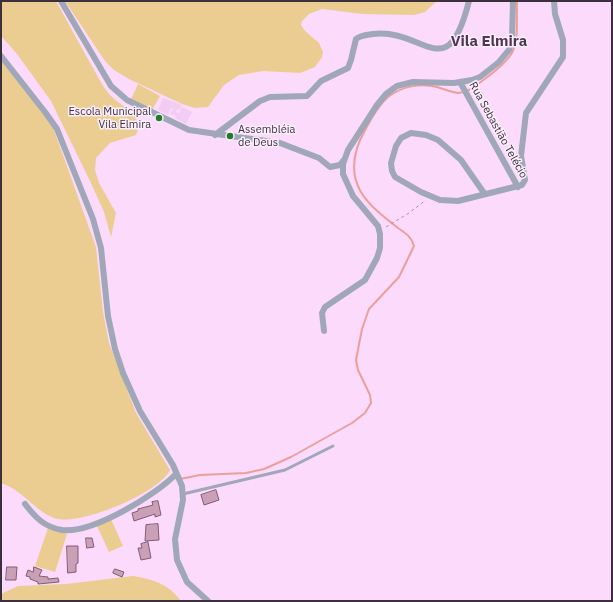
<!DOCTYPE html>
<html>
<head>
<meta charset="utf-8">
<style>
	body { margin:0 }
	#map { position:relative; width:613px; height:602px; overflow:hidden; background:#fbdafc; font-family:"IBM Plex Sans",sans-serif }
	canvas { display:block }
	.frame { position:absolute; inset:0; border:2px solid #3c303d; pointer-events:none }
</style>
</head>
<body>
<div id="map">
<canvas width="613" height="602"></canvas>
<div class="frame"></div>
</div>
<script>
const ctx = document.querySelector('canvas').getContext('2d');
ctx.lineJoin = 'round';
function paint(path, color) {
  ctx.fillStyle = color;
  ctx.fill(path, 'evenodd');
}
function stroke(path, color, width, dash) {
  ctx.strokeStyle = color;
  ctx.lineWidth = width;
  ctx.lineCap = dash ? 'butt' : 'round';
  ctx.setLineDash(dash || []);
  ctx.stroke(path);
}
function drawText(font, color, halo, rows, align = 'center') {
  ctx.font = font + ' "IBM Plex Sans",sans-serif';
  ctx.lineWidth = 3;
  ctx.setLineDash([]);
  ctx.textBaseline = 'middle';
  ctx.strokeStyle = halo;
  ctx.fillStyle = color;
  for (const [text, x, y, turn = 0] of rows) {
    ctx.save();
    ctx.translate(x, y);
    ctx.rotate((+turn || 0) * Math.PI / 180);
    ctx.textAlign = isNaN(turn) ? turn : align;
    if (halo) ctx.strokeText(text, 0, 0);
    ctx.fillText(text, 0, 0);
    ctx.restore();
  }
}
paint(new Path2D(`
	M163,98L182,105L179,110L177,109L176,112L179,113L182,107L192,112L186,124L175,118L176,116L170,114L173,109L171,108L168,115L158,110Z`), '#f3ccf4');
paint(new Path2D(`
	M1,1H56C67,21 78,41 89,61C96,72 101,85 110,95C120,106 146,116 136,135L110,143L96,158L95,170L99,183L116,213L111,237L104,212L90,181L51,101L17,54L1,36Z
	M65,1H437L425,12L414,15L363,14L322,9L309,14L302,21L301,25L305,31L319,43L323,52L322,57L315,67L300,73L263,71L239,75L224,85L208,107L195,108L182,104L129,79L114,70L105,61Z
	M1,61L40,109L54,130L96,247L103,312L109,343L136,413L170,470C159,493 79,527 54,518C35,511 24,491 1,483Z
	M138,84L160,96L152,110L131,99Z
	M111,519L123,546L109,552L97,526Z
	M48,528L67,534L55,572L35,566Z
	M133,576C152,579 169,584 181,601H1V594L18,586L66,584Z`), '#ebcd91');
stroke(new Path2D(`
	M180,479L200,475L246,473L264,469L291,457L352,423L365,413L371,403L370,395L358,370L356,360L362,329L369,309L399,277L414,246C412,237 405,233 398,228C367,204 342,184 360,140C367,126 376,108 388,97C402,86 420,83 437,87C444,89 451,92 458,93C467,93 475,86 482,81C523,51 516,47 517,1`), '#eb9f99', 2);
const building = new Path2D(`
	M216,490L219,500L204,505L201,495Z
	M158,501L161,515L155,517V514L134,521L132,513L138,511V509L153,505L152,502Z
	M158,524L159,540L145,541L146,525Z
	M86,538H92L94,547L87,548Z
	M148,542L151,558L141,560L138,548H142L141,544Z
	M67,546H78V563L76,564V572L68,573Z
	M7,567H17L16,580H6Z
	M34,567L42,570L39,576L48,577V579L58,578L59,582L38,584V582L30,579V577L26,576L28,570L33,572Z
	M115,569L124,572L122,577L113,573Z`);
paint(building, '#caa0b7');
stroke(building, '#825c71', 1);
stroke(new Path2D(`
	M386,227L409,213L426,200`), '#a991aa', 1, [3, 3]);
stroke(new Path2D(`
	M183,494L285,470L333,446`), '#9fa7b8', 3);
stroke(new Path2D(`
	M61,1L111,86L127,100L189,130L280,143L319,158L330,167L340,165L343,161
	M1,56L45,112L57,129L93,219L101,248L108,316L115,349L123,373L140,411L173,465L182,486L183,500L175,539L177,560L187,582L208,601
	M460,82L518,187
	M215,135L260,101L270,97L307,96L321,81L348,68L351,60L356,39C361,35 367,35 373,34C425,28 447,88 469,1
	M484,193L461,160L438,140L426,135L411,133L401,138L396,146L391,163L392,171L395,177L421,192L440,200L458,201L522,185L525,180L521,156L526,113L563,57V40L555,14L554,1
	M324,331L322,313L325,307L365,280L377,258L380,248V234L378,226L353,196L343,174V164L348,150L377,105L386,94L397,86L413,82L454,83L472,80L480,77L499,62L509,50L512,40L513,1
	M25,504C35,517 44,527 62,530C92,534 156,495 176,474`), '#9fa7b8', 6);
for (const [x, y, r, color] of [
	[159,118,4,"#207b2a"],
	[230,136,4,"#207b2a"]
]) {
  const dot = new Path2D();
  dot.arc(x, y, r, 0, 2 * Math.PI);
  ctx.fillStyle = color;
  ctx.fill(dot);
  stroke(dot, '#fceefc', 1.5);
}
drawText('11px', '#3c303d', '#fceefc', [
	["Escola Municipal",151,112],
	["Vila Elmira",151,125],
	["Assembléia",238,130,"left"],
	["de Deus",238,143,"left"]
], 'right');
drawText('11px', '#3c303d', '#fceefc', [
	["Rua Sebastião Telécio",498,130,61]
]);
drawText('bold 15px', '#513653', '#fceefc', [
	["Vila Elmira",489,42]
]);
</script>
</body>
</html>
